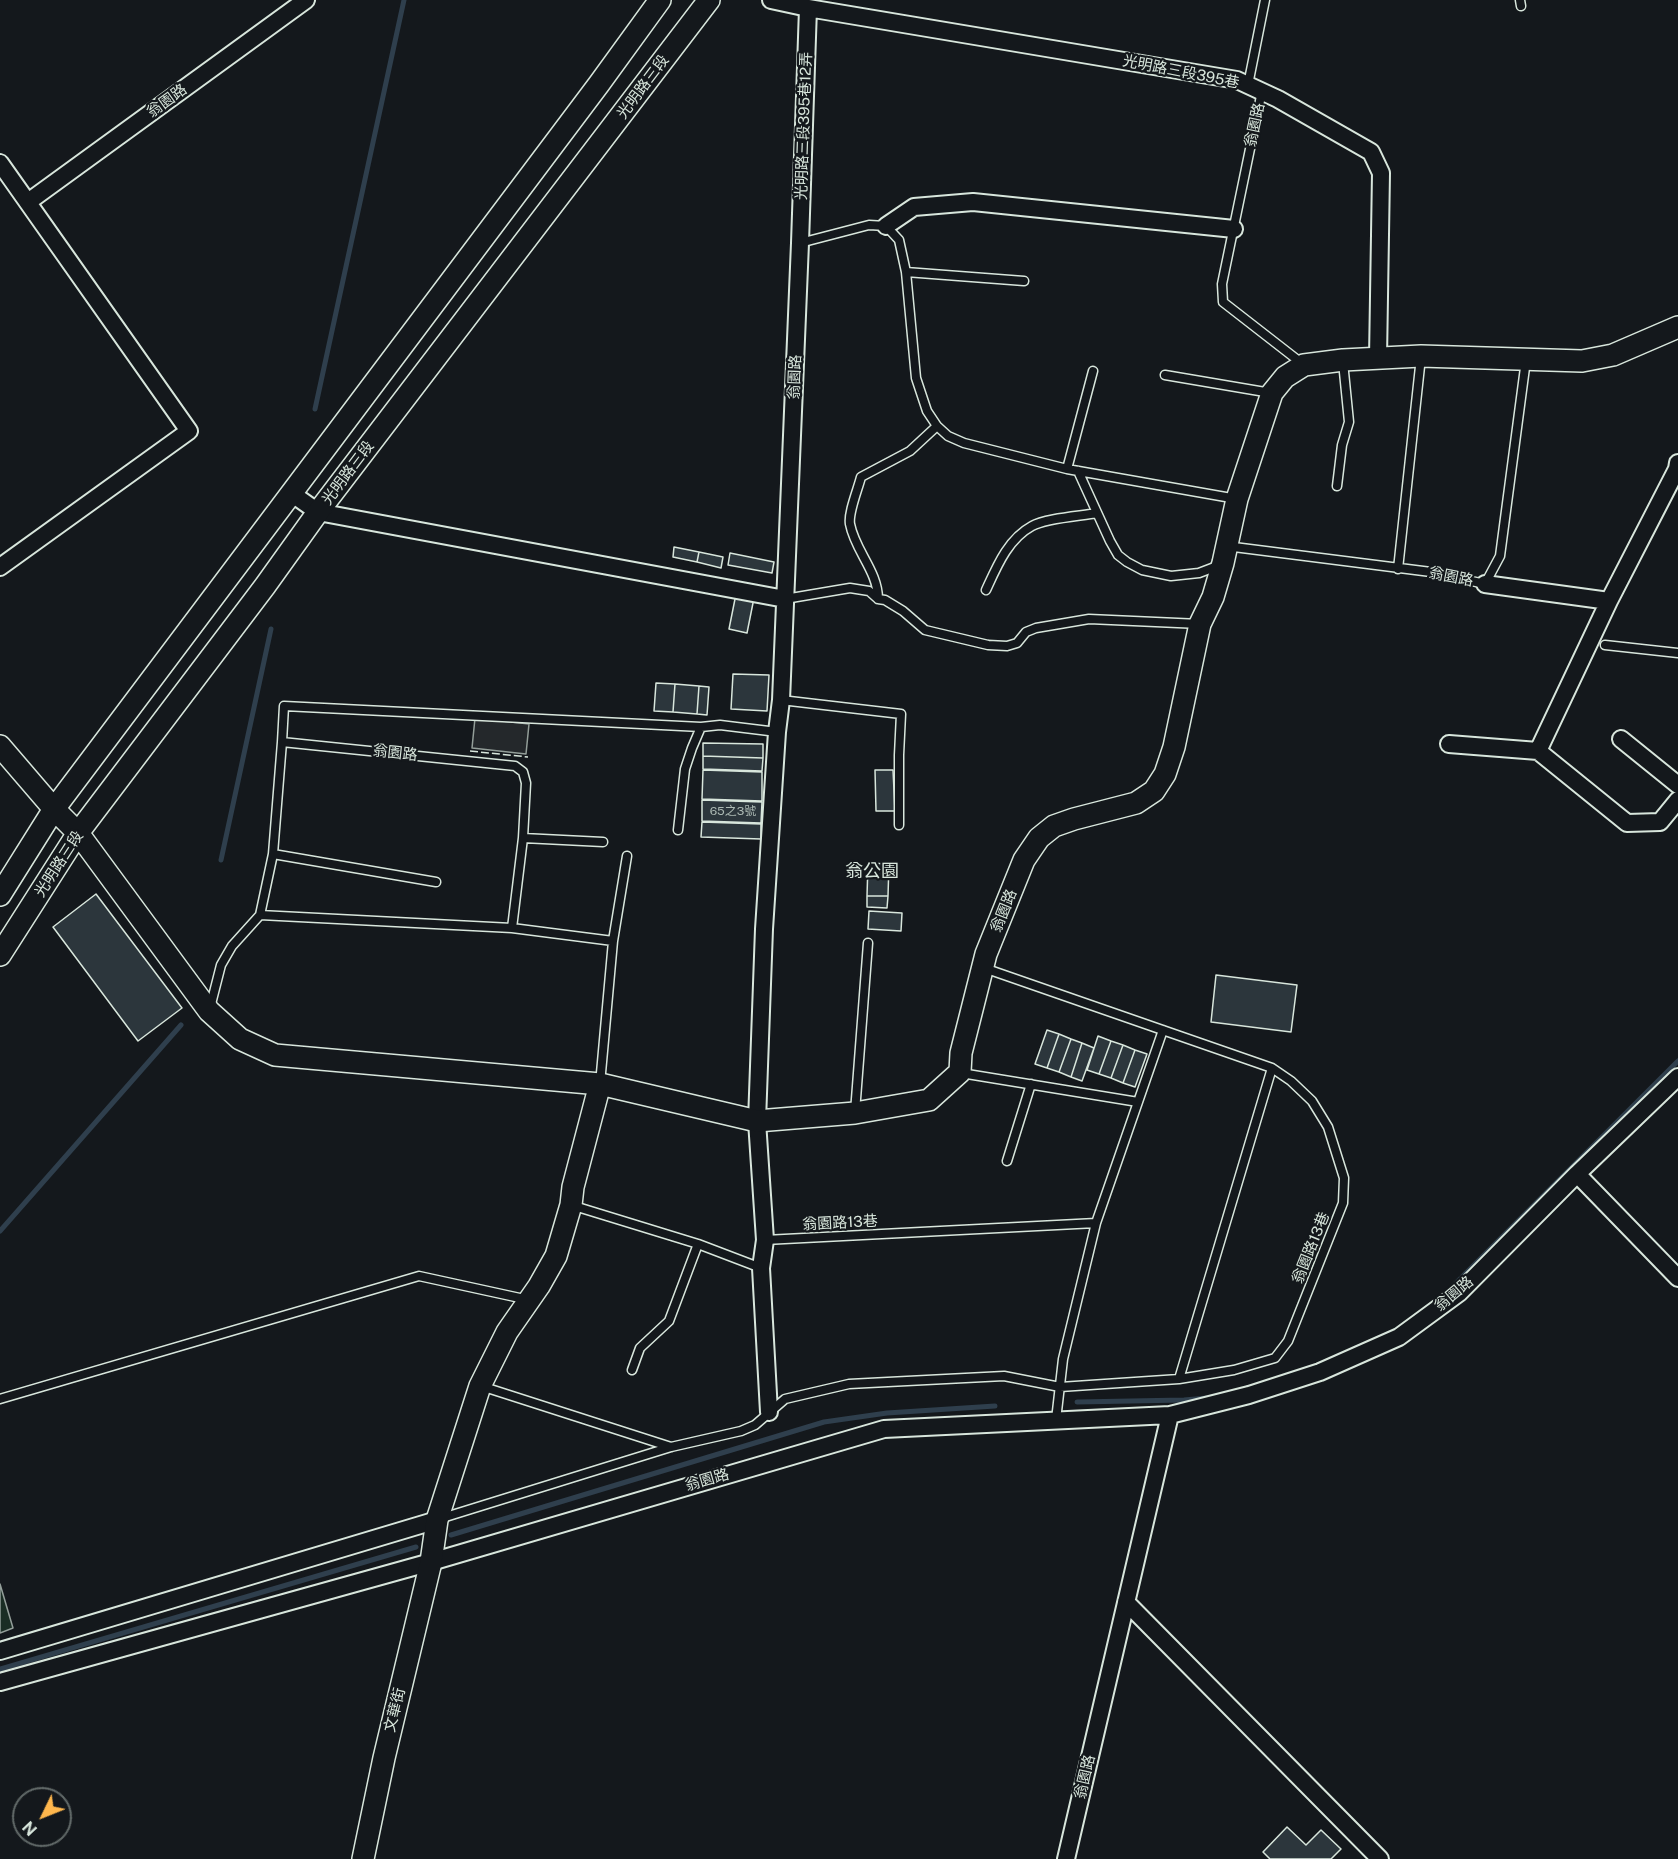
<!DOCTYPE html>
<html>
<head>
<meta charset="utf-8">
<style>
	body { margin:0 }
	#map { position:relative; width:1678px; height:1859px; overflow:hidden; background:#14181c; font-family:"Public Sans",sans-serif }
	canvas { display:block }
	.north { position:absolute; left:12px; top:1787px; width:60px; height:60px; box-sizing:border-box; background:#14181c; border:2px solid #626a69; border-radius:50%; rotate:227deg; font-size:16px; font-weight:700; line-height:24px; text-align:center; color:#d8e6dc }
	.north::after { content:''; display:block; margin:auto; width:21px; height:27px; background:#ffb74d; clip-path:polygon(50% 0,100% 100%,50% 72%,0 100%) }
</style>
</head>
<body>
<div id="map">
<canvas width="1678" height="1859"></canvas>
<div class="north">N</div>
</div>
<script>
const ctx = document.querySelector('canvas').getContext('2d');
ctx.lineJoin = 'round';
function paint(path, color) {
  ctx.fillStyle = color;
  ctx.fill(path, 'evenodd');
}
function stroke(path, color, width, dash) {
  ctx.strokeStyle = color;
  ctx.lineWidth = width;
  ctx.lineCap = dash ? 'butt' : 'round';
  ctx.setLineDash(dash || []);
  ctx.stroke(path);
}
function drawText(font, color, halo, rows, align = 'center') {
  ctx.font = font + ' "Public Sans","Noto Sans TC",sans-serif';
  ctx.lineWidth = 4.5;
  ctx.setLineDash([]);
  ctx.textBaseline = 'middle';
  ctx.strokeStyle = halo;
  ctx.fillStyle = color;
  for (const [text, x, y, turn = 0] of rows) {
    ctx.save();
    ctx.translate(x, y);
    ctx.rotate((+turn || 0) * Math.PI / 180);
    ctx.textAlign = isNaN(turn) ? turn : align;
    if (halo) ctx.strokeText(text, 0, 0);
    ctx.fillText(text, 0, 0);
    ctx.restore();
  }
}
const green = new Path2D(`
	M0,1584L13,1628L0,1633Z`);
paint(green, '#1a2d24');
stroke(green, '#939e99', 1.5);
const parking = new Path2D(`
	M475,718L529,724L526,754L472,748Z`);
paint(parking, '#24282b');
stroke(parking, '#939e99', 1.5);
stroke(new Path2D(`
	M315,409L404,0
	M221,860L271,629
	M0,1231L181,1025
	M1446,1293L1678,1061
	M1077,1402L1184,1400L1207,1398
	M451,1535L824,1422L887,1413L995,1406
	M0,1669L416,1547`), '#2f3f4d', 5);
const building = new Path2D(`
	M674,547L699,552L697,562L673,557Z
	M699,552L723,557L721,568L697,562Z
	M730,553L774,562L772,573L728,565Z
	M736,594L754,598L747,633L729,629Z
	M733,674L769,675L767,711L731,709Z
	M656,683L675,684L673,712L654,711Z
	M675,684L699,686L697,714L673,712Z
	M699,686L709,687L707,715L697,714Z
	M703,743L763,744V758L703,756Z
	M703,756L763,758L762,771L703,769Z
	M703,770L762,772V801L702,799Z
	M875,770H893L895,811H876Z
	M702,800L762,802L761,823L702,821Z
	M702,822L761,824V839L701,837Z
	M868,863L889,864L888,896H867Z
	M96,894L182,1008L138,1041L53,927Z
	M867,896H888L887,908L867,907Z
	M869,911L902,913L901,931L868,929Z
	M1216,975L1297,985L1291,1032L1211,1022Z
	M1047,1030L1059,1034L1047,1068L1035,1064Z
	M1059,1034L1071,1039L1059,1072L1047,1068Z
	M1098,1036L1111,1041L1099,1074L1087,1070Z
	M1071,1039L1082,1043L1071,1077L1059,1072Z
	M1111,1041L1123,1045L1111,1078L1099,1074Z
	M1082,1043L1094,1048L1082,1081L1071,1077Z
	M1123,1045L1135,1050L1123,1083L1111,1078Z
	M1135,1050L1147,1054L1135,1087L1123,1083Z
	M1287,1827L1306,1845L1321,1830L1341,1849L1331,1859H1270L1263,1852Z`);
paint(building, '#2c363c');
stroke(building, '#d8e6dc', 1.5);
const service = new Path2D(`
	M1520,0L1521,6
	M1248,85L1265,0
	M1262,91L1222,284L1223,302L1304,365
	M800,243L869,225L886,226L899,240L906,272L916,378L927,411L937,426L948,436L964,443L1067,469L1237,499
	M906,272L1024,281
	M1165,375L1271,393
	M1067,469L1093,371
	M1078,471L1110,541L1118,555L1127,562L1142,570L1171,576L1199,573L1220,565
	M1337,486L1342,445L1349,422L1343,362
	M1226,546L1431,572L1485,584L1500,556L1526,360
	M1398,569L1421,357
	M986,590C997,566 1008,539 1032,526C1046,518 1081,516 1097,513
	M785,599L850,588L869,591L878,599L885,600L903,611L925,630L988,645L1007,646L1017,643L1026,632L1036,628L1089,619L1200,624
	M878,599C878,571 855,551 850,524C848,513 858,489 861,477L910,451L937,426
	M1605,645L1678,653
	M781,700L901,714L899,755V825
	M282,742L284,706L701,727
	M678,830L685,769L692,748L701,727L720,725L777,732
	M523,838L603,842
	M273,854L436,882
	M260,915L512,928L613,941
	M210,1008L221,965L232,946L260,915L273,854L282,742L515,766L523,772L526,783L523,838L512,928
	M961,1073L1138,1102
	M600,1084L613,941L627,856
	M855,1112L868,943
	M1007,1161L1031,1084
	M571,1205L698,1244L761,1268
	M765,1240L1096,1223
	M632,1370L640,1348L669,1321L698,1244
	M1179,1379L1272,1068
	M481,1386L671,1447
	M0,1399L419,1276L529,1300
	M1056,1420L1063,1359L1096,1223L1163,1030
	M439,1519L671,1447L741,1431L755,1425L785,1399L849,1384L1004,1376L1060,1387L1179,1379L1234,1370L1275,1358L1288,1341L1343,1203L1344,1178L1328,1127L1312,1101L1291,1081L1272,1068L984,968`);
const minor = new Path2D(`
	M771,0L808,8L1237,80L1278,99L1371,152L1381,173L1378,358
	M0,163L189,431L0,567
	M28,202L306,0
	M886,226L914,207L973,202L1234,229
	M291,493L318,512L785,599
	M1485,584L1609,601
	M1621,739L1678,785
	M1449,744L1538,751L1627,823L1660,822L1678,800
	M1538,751L1609,601L1677,469L1678,463
	M1577,1174L1678,1278
	M769,1412L761,1268L765,1240L757,1121L764,929L777,732L781,700L800,243L808,8
	M1126,1602L1380,1859
	M0,1651L437,1520
	M0,1682L431,1562L884,1429L1170,1415L1249,1395L1320,1372L1399,1337L1459,1293L1577,1174L1678,1077
	M1066,1859L1170,1415`);
const tertiary = new Path2D(`
	M0,746L54,809L78,833L209,1011L240,1039L275,1055L600,1084L757,1121L855,1113L929,1100L960,1072L961,1053L986,954L1024,860L1039,838L1054,826L1074,819L1136,803L1154,791L1165,774L1174,747L1200,624L1213,597L1223,563L1237,499L1272,393L1285,377L1304,365L1343,360L1421,356L1582,361L1613,355L1678,327
	M0,895L54,809L599,84L660,0
	M0,955L78,833L265,586L318,512L709,0
	M363,1859L384,1758L431,1562L437,1520L480,1386L507,1332L539,1286L556,1256L571,1205L573,1187L600,1084`);
stroke(service, '#d8e6dc', 11);
stroke(minor, '#d8e6dc', 20);
stroke(tertiary, '#d8e6dc', 24);
stroke(service, '#14181c', 8);
stroke(minor, '#14181c', 16);
stroke(tertiary, '#14181c', 21);
stroke(new Path2D(`
	M470,751L528,757`), '#d8e6dc', 1.5, [8, 3]);
drawText('12px', '#adbab4', null, [
	["65之3號",733,811]
]);
drawText('15px', '#d8e6dc', '#14181c', [
	["光明路三段395巷",1181,72,11],
	["光明路三段",643,87,-53],
	["翁園路",167,101,-36],
	["翁園路",1255,125,-78],
	["光明路三段395巷12弄",804,126,-88],
	["翁園路",795,377,-88],
	["光明路三段",348,473,-53],
	["翁園路",1451,577,11],
	["翁園路",395,753,6],
	["光明路三段",59,864,-57],
	["翁園路",1004,911,-68],
	["翁園路13巷",840,1223,-3],
	["翁園路13巷",1311,1248,-68],
	["翁園路",1454,1294,-40],
	["翁園路",707,1480,-16],
	["文華街",395,1710,-76],
	["翁園路",1085,1777,-77]
]);
drawText('18px', '#d8e6dc', '#14181c', [
	["翁公園",872,871]
]);
</script>
</body>
</html>
